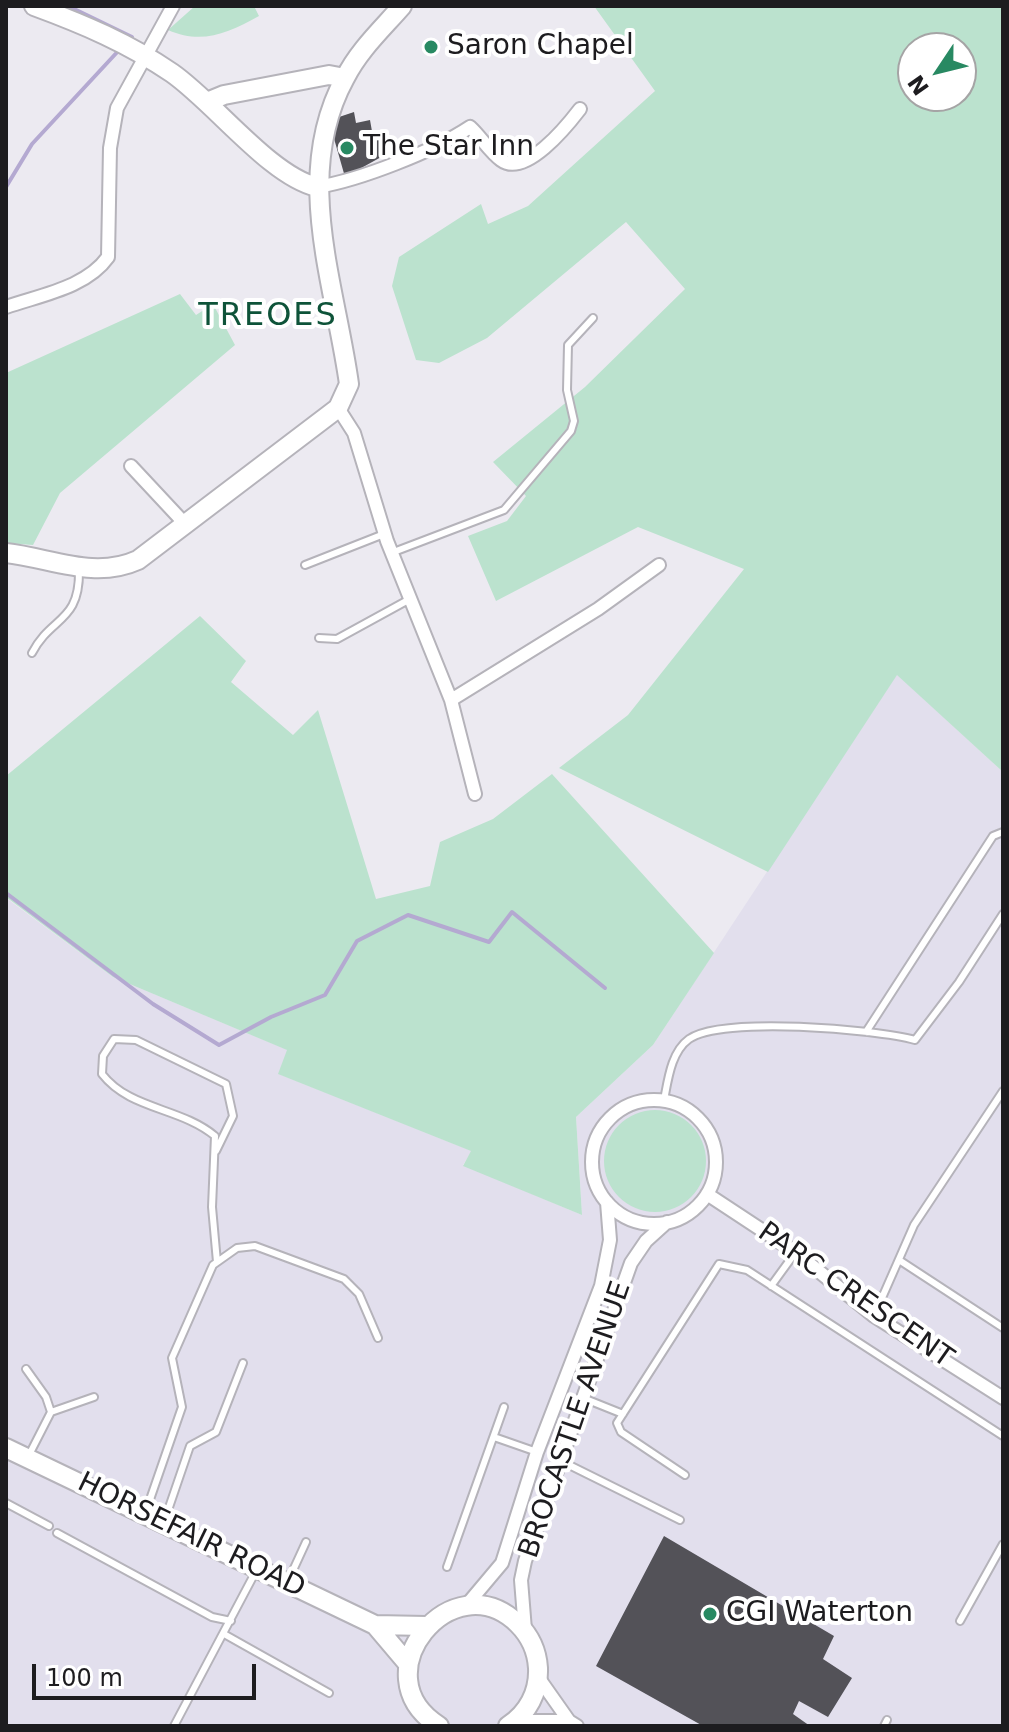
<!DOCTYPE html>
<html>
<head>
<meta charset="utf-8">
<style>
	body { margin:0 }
	#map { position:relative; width:1009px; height:1732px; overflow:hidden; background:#eceaf1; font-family:"DejaVu Sans",sans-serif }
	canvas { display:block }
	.frame { position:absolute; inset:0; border:8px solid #1d1c1f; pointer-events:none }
	.north { position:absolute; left:897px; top:32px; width:80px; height:80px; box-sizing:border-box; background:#fff; border:2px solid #a5a4a5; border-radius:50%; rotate:235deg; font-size:22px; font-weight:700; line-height:32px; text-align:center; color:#1d1c1f }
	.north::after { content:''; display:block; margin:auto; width:28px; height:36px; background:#288962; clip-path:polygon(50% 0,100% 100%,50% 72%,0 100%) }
	.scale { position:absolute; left:32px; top:1664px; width:224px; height:36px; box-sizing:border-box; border:4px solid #1d1c1f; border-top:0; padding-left:10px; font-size:24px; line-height:28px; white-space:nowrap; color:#1d1c1f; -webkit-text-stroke:6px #fff; paint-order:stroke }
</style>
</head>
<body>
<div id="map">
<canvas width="1009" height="1732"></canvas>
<div class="frame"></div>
<div class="north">N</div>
<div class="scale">100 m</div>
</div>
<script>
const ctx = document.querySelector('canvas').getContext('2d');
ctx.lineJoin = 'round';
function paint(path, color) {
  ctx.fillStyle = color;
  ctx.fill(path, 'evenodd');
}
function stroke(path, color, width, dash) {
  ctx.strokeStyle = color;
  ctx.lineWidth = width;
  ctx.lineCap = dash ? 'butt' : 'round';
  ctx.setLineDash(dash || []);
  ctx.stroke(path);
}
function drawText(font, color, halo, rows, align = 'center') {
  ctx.font = font + ' "DejaVu Sans",sans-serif';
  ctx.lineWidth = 8;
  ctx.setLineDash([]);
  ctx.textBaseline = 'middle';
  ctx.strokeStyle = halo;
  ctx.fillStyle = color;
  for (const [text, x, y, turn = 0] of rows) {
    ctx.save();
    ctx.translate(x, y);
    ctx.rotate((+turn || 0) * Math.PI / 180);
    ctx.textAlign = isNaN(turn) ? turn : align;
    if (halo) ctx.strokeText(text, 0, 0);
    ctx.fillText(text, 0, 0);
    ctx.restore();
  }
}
paint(new Path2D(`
	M897,674L1003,772V1726H6V898L113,977L288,1050L279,1074L472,1151L463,1165L582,1215L576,1117L653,1045Z`), '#e2dfed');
paint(new Path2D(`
	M195,6H254L259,16C228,33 202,45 168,30Z
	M594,6H1003V772L897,675L768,872L559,768L628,715L744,569L638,527L496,601L468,536L507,521L526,496L493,462L585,387L685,289L626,222L487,338L439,363L416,360L392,286L399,257L481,204L488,224L528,206L655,91ZM913,48H961V96H913Z
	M180,294L196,315L213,304L235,345L60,493L33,545L6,543V373Z
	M200,616L246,661L231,682L293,735L318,710L376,899L430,886L440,842L493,819L552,774L714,953L653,1045L576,1117L582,1215L463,1166L471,1151L278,1074L287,1050L113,977L6,897V776Z
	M604 1161a51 51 0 1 1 102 0a51 51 0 1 1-102 0Z`), '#bbe2ce');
stroke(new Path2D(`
	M68,6L132,37L127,42
	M6,187L32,144L121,48
	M6,893L153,1004L219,1045L271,1017L325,995L357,941L408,915L489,942L512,912L605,988`), '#b4a9d1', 4);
paint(new Path2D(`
	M354,112L356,123L370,120L373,137L379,136L383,156L345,177L333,135L339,117Z
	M664,1536L834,1636L823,1659L852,1678L828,1717L799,1701L793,1714L810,1726H703L596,1666Z`), '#535258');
const lane = new Path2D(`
	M391,553L504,510L571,431L574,421L567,390L568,345L593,318
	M305,565L384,534
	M319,638L337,639L410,599
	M32,653C51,616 80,623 79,570
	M866,1032L993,836L1003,832
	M664,1100C668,1080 671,1052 689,1039C721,1016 876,1029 915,1040L959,982L1003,914
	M216,1151L233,1116L226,1084L136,1040L114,1039L103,1056L102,1074C130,1110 180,1107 215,1136L212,1207L217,1262
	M899,1260L1003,1328
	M771,1286L795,1253
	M874,1316L914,1225L1003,1091
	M26,1369L46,1397L51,1412
	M583,1398L623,1414
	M494,1437L537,1452
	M29,1455L51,1412L94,1397
	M561,1461L680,1520
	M685,1475L621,1432L617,1423L719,1264L747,1270L1003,1436
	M6,1503L49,1526
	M146,1511L182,1407L172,1358L213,1265L237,1248L255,1246L344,1279L359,1294L378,1338
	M165,1519L190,1446L216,1432L243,1363
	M57,1533L212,1617L231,1621
	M447,1567L504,1407
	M289,1579L306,1542
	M960,1621L1003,1544
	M224,1634L329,1693
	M174,1726L256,1571
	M884,1726L887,1720`);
const street = new Path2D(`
	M317,187C360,180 434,151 470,127C481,137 489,151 501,160C525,178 567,126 580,109
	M6,307C40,295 86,288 108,257L110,148L117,108L173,6
	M338,408L354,433L387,541L451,700L475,794
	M131,466L187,526
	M451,700L598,609L659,565
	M592 1162a62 62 0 1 1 124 0a62 62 0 1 1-124 0Z
	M707,1194L795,1252L874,1316L1003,1398
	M465,1607L502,1563L537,1452L601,1286L610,1240L607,1202
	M525,1630L521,1580L525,1561L631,1263L646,1241L667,1222
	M538,1677L569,1721L577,1726
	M515,1721H569`);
const secondary = new Path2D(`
	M34,6C83,24 128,43 172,73C215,103 270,176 317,187
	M207,102L224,95L329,75L345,78
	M6,553C51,558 94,580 138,560L338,408L349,384C335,283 292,175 345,78C359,50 382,29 402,6
	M6,1448L375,1625L408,1664
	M375,1625L426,1626
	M439,1726C358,1675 453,1560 518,1624C530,1636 537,1651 538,1668C539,1692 528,1713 508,1726`);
stroke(lane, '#b5b3ba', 10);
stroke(street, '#b5b3ba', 16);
stroke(secondary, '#b5b3ba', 22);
stroke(lane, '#fff', 6);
stroke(street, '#fff', 12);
stroke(secondary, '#fff', 18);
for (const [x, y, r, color] of [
	[431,47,8,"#288962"],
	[347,148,8,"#288962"],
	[710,1614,8,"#288962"]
]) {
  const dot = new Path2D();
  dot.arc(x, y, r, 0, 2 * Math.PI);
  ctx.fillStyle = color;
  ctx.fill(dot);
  stroke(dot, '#fff', 3);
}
drawText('28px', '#1d1c1f', '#fff', [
	["Saron Chapel",447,47],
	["The Star Inn",363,148],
	["CGI Waterton",726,1614]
], 'left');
drawText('28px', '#1d1c1f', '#fff', [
	["PARC CRESCENT",855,1296,35],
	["BROCASTLE AVENUE",576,1420,-71],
	["HORSEFAIR ROAD",191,1536,26]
]);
ctx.letterSpacing = '2px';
drawText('32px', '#0e5339', '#fff', [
	["TREOES",268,317]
]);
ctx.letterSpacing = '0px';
</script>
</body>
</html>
